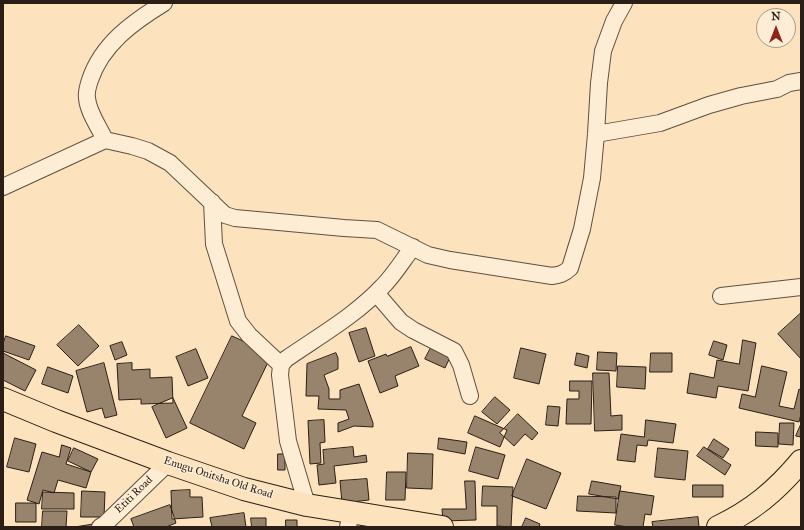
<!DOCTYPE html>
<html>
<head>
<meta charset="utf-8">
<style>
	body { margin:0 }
	#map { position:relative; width:804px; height:530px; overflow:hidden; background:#fce3bd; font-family:"IM FELL Great Primer",serif }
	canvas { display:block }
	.frame { position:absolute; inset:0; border:4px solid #2b1e16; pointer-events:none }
	.north { position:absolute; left:756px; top:8px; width:40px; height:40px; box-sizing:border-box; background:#fdedd4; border:1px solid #a99a88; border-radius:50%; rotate:0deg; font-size:11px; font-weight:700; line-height:16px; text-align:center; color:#2b1e16 }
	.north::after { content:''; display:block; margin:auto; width:14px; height:18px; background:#8f2418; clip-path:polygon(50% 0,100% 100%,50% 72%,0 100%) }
</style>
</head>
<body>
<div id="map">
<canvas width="804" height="530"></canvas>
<div class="frame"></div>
<div class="north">N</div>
</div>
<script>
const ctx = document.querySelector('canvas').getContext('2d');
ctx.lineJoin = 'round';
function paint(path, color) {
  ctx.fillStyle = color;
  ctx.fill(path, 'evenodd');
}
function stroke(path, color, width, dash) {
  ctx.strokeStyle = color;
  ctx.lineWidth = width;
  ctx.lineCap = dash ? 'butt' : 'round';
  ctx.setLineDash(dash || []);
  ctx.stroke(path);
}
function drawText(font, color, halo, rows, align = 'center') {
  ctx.font = font + ' "IM FELL Great Primer",serif';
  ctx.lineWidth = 3;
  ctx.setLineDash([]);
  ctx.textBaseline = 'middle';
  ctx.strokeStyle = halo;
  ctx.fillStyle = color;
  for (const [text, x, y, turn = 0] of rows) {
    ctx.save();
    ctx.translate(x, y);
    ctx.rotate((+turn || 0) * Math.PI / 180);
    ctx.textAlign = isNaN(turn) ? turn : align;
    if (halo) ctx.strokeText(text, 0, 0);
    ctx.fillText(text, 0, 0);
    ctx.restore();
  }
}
const building = new Path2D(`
	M801,313V359L778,334Z
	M79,325L99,346L78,366L57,345Z
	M366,328L375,356L359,362L349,333Z
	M6,336L35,346L29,360L3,351V344Z
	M232,336L272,354L242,416L256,423L244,449L190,423Z
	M743,340L756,343L748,391L718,386L716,398L687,393L690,373L714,378L717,360L739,364Z
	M714,341L727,345L723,360L709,355Z
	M122,342L127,355L115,360L110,346Z
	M433,344L452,353L445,368L425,359Z
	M411,347L419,366L395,376L398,386L380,393L368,361L386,354L387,356Z
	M521,348L546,354L539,384L514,378Z
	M196,349L208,378L188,386L176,357Z
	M598,352L617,353L616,371L597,370Z
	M3,353L36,370L25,391L3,380Z
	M336,353L338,358V369L324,375L329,389V399H340V390L359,384L373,423V427L354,426L338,432V423L349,419L346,410L318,409L319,396H306L307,364Z
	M577,353L589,356L587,368L575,365Z
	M651,353H672V372H650Z
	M104,363L117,415L105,418L102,408L87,412L76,371Z
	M132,363V370L150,369V378L172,377L173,403L141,404V399L119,400L117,364Z
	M618,366L646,367L645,389L617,387Z
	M762,366L787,372L779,406L794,409L799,389L801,390V414L799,422L739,408L742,394L755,397Z
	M48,367L73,376L68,393L42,384Z
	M593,373H609L611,416L622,415V430L595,431Z
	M570,381H592L591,424H566L567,399H579V391H570Z
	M495,397L510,410L497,424L482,412Z
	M173,398L187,428L166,438L152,407Z
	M548,406L560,407L558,426L546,425Z
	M518,414L538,433L532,440L525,434L514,446L500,433Z
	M475,416L507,430L500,447L468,433Z
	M324,420L325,442L320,443L321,463L310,464L308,421Z
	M646,420L676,424L673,443L648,440L647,446L637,445L635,462L617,460L621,434L644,437Z
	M780,423H794L793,445L779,444Z
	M801,424V437L796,436Z
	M756,432L778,433V447L756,446Z
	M15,438L36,444L29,472L7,467Z
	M439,438L467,442L465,454L438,449Z
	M714,439L729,449L723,458L708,449Z
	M62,445L71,448L66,464L91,472L86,488L58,480L54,493L43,490L39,504L27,500L42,452L59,457Z
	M353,447L354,457L366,455L367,462L334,466L336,483L319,485L317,465L324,464L323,450Z
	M476,447L505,455L498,479L469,471Z
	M704,447L731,465L725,475L697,456Z
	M74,448L98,459L91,472L68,461Z
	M658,448L688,451L685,480L655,477Z
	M408,453L433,454L432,489L407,488Z
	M278,454H285V470H278Z
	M527,459L561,473L546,509L512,496Z
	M387,472H406L405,500H386Z
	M367,479L369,500L342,503L340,481Z
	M465,481H475L476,520L443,521L442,509H466Z
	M592,481L621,486L618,499L589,494Z
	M693,485H723V497H693Z
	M483,486L513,487L511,527L497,526V506H482Z
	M190,490V497H202L203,517L172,519L171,491Z
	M82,491L105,492L104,517H81Z
	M620,491L654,496L651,515L645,514L643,527H628L615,525Z
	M43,492L74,493V509H42Z
	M578,496L616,497V513L577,511Z
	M16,503H36V522H16Z
	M170,505L176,523L166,527H134L131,519Z
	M43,511H67L66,527H42Z
	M244,513L246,527H212L210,518Z
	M698,517L699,527H653L652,522Z
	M251,518H266V527H252Z
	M526,518L540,524L539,527H522Z
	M286,520H297V527H286Z
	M102,523L103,527H75Z`);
paint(building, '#98846d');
stroke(building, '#2b1e16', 1);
const minor = new Path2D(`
	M164,3C133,22 102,44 90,80C88,86 86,92 87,98C88,112 99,127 105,140L132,146L148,151L170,163L225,215L235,218L344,228L377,230L428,255L450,260L552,276C559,275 564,274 570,268L582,229L592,178L596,134L599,83L603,51L614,21L624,3
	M596,134L660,123L709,105L741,96L777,89L789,83L801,81
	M3,187L105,140
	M212,202L214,244L238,321L249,335L281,365
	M376,293L401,322L413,330L454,351L461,365L470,396
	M721,296L801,287
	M307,505L288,441L280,375L281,365L286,359C319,336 355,316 383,286C394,275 403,260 413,247
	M100,527L105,524L168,463
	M348,527L351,512`);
const primary = new Path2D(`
	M3,399L56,421L168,463L244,489L307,505L442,527
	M718,527C752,511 777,490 801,461`);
stroke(minor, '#5f4f40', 18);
stroke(primary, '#2b1e16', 24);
stroke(minor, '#fdedd4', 16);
stroke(primary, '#fce3bd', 22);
drawText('11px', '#2b1e16', '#fdedd4', [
	["Enugu Onitsha Old Road",218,478,18],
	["Etiti Road",134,495,-44]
]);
</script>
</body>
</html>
